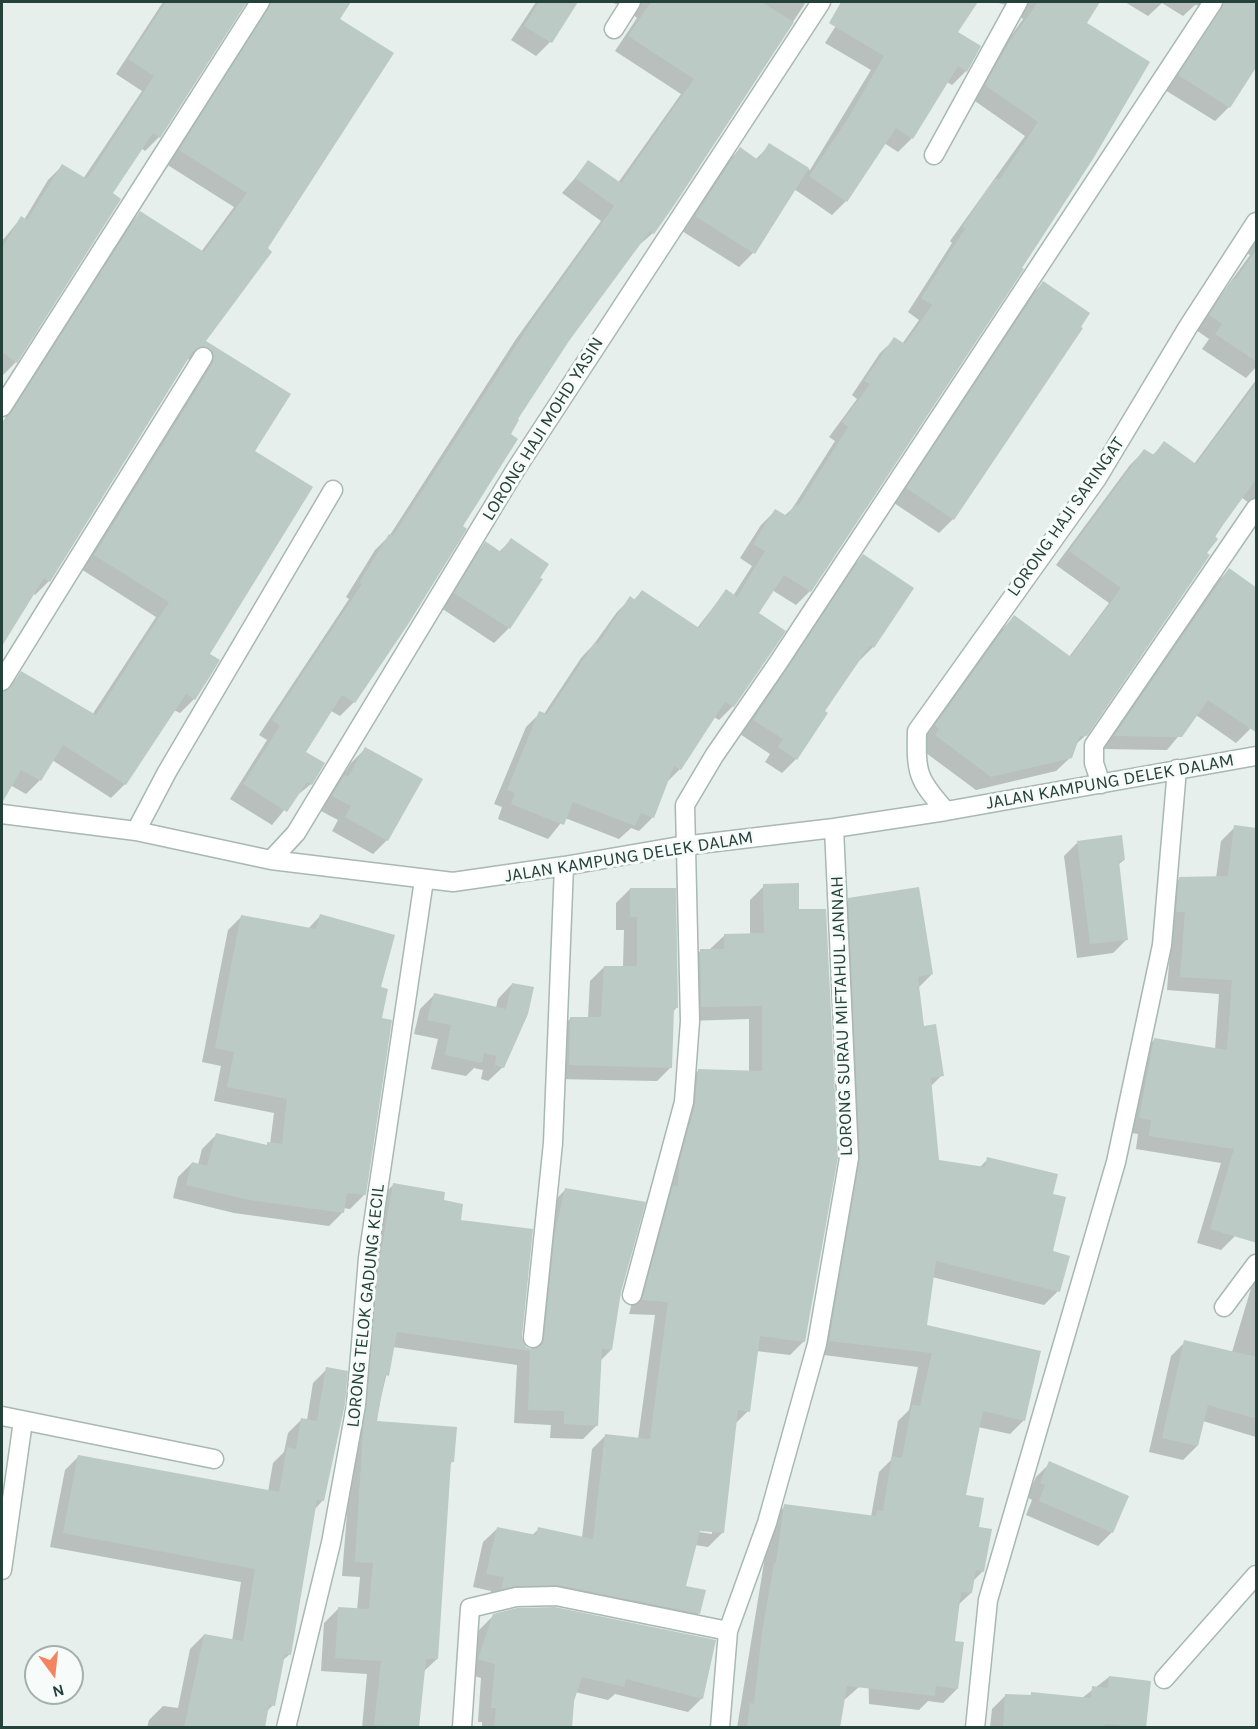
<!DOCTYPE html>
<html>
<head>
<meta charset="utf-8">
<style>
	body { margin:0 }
	#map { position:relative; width:1258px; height:1729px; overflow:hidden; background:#e6efeb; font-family:Karla,sans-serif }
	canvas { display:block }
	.frame { position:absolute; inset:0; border:3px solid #24423a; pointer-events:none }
	.north { position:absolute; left:24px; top:1645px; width:60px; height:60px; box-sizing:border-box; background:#f7fbf9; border:2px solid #a3b1ad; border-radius:50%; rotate:165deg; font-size:16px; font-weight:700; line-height:24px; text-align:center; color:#24423a }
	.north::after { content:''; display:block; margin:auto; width:21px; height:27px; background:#f4845f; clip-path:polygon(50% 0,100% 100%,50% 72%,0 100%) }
</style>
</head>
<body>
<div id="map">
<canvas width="1258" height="1729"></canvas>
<div class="frame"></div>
<div class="north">N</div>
</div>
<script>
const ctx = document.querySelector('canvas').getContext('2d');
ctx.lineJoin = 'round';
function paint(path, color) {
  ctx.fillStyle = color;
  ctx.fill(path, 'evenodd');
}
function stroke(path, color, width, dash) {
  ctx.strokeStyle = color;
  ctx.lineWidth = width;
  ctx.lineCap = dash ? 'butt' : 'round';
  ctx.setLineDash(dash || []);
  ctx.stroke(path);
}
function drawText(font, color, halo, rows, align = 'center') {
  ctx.font = font + ' Karla,sans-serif';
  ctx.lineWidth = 6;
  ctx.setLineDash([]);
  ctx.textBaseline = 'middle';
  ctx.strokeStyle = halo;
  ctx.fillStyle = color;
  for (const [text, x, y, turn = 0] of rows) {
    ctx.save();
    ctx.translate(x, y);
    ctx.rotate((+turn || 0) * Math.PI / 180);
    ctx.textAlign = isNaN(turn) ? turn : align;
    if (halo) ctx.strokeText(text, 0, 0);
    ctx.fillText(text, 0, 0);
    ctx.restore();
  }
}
paint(new Path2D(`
	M163,2H350L338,20L204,342L289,395L253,452L208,655V677L194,699L180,713L174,710L125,784L111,798L52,760L40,780L26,794L10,785L2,793V692L22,673L92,715L156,617L81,569L200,366L189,359L186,361L49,581L35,595L33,593L2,643V423L126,227L140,213L201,252L234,207L166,164L257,12L246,4L242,6L159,137L145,151L141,148L111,194L16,362L2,376V241L21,218L24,220L48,180L62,166L83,179L142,91L116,74Z
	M536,2H576L550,42L536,56L511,40Z
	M610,2H806L674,203L653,233L638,246L568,341L515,420L406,625L354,702L340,716L331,711L304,752L311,784L295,797L272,825L230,799L267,740L259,735L349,599L346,597L375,550L390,535L516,339L601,221L562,193L589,162L618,183L681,94L615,51L637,18L622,6Z
	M851,2H977L956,32L979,47L966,71L952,85L947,82L912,138L898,152L884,143L846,201L832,215L794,189L753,253L739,267L682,231L726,163L740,149L755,160L770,145L810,170L871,70L825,43Z
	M995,2H1099L1085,24L1148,63L810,591L796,605L772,590L757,613L767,656L733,706L719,720L714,717L680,769L666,783L653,817L639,831L631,828L619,839L565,818L548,839L498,819L502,807L494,804L526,727L540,713L544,714L581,658L594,644L617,612L631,598L634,600L642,591L697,628L726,591L733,596L752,566L740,558L761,525L775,511L784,516L792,509L835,441L829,437L857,399L852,395L880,353L895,339L902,344L919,320L908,312L952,243L950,241L1025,136L972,99L994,60L1023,19L1010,6Z
	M1125,2H1256V63L1229,107L1215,121L1165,90L1204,6L1195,5L1183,16L1162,3L1148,16Z
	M1256,227V367L1246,378L1202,349L1209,339L1196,330L1250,255L1246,252Z
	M1043,283L953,519L939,533L894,503L1029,297Z
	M1256,380V508L1241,497L1086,735L1074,746L1071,757L1056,771L976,790L922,750L926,743L922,740L1000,631L1014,617L1069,657L1109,603L1056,565L1130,465L1144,451L1152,456L1164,443L1194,464Z
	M511,540L541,580L508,629L494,643L441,608L472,557L486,543L499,552Z
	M863,556L911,588L873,647L859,661L823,711L796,759L782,773L765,762L770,754L740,734L849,570Z
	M1229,570L1256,719L1250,729L1236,743L1196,715L1167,750L1102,749L1215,584Z
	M365,749L387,840L373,854L332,831L338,820L319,810L351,763Z
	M1235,827V1236L1221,1250L1197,1243L1221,1163L1136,1149L1138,1134L1126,1132L1140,1054L1154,1040L1215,1050L1219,994L1167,990L1172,925L1166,893L1180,878H1216L1221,841Z
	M1078,842L1124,860L1118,865L1127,939L1113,953L1077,958L1064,856Z
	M764,886L804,1341L790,1355L756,1351L748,1411L734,1425L722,1533L708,1547L695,1545L684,1587L699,1613L685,1627L543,1598L488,1602L491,1591L473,1587L483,1542L498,1528L532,1535L539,1529L582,1538L592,1449L606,1435L638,1439L655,1315L629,1314L659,1201L684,1085L698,1071L749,1072V1019L687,1021L686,965L700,951L710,949L725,935H750V900ZM693,1528L712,1531V1534L692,1531Z
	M630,889L677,1007L673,1012L671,1067L657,1081L556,1079L557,1032L571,1018H588L590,981L604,967H623L624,930H616V903Z
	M849,899L932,974L918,988L922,1028L942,1075L930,1087L938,1161L980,1167L988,1159L1051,1195V1253L1058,1291L1044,1305L932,1277L925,1327L1024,1420L1010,1434L978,1427L965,1496L977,1528L983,1571L972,1582L971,1593L958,1605L953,1642L957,1689L943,1703L928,1701L919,1710L869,1704L868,1663L859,1687L843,1701L839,1728H737L771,1520L785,1506L871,1517L879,1472L891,1460L898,1421L909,1410L918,1367L816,1354L847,1173L835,914Z
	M242,916L308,929L320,916L379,988L380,1019L364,1195L350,1209L343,1208V1212L329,1226L234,1213L173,1198L178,1177L192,1163L198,1165L202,1149L216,1135L265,1146L270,1144L274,1113L214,1101L221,1066L202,1062L228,930Z
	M512,984L503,1067L488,1081L481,1079L483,1070L474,1068L466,1076L431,1069L438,1039L414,1034L420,1009L434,995L496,1008L498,999Z
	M394,1184L442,1202L459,1221L525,1348L531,1350L542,1247L551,1204L565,1190L620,1292L611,1350L600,1361L597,1425L583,1439L550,1438L551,1425L514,1423L517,1365L393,1347L375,1423L452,1462L450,1464L437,1659L423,1672L418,1728H362L367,1674L321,1671L324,1623L338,1609L357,1610L360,1577L342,1576L365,1285L380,1198Z
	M1256,1280V1437L1203,1421L1197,1446L1183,1460L1149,1452L1171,1356L1185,1342L1232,1352L1252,1285Z
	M327,1369L323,1500L314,1510L290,1654L282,1661L273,1705L266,1712L263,1728H147L149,1720L163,1706L178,1708L190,1649L204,1635L232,1641L241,1582L50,1547L65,1470L79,1456L268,1492L273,1463L284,1452L288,1433L302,1419L307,1420L313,1383Z
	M1050,1463L1112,1532L1098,1546L1026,1515L1032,1500L1027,1497L1036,1477Z
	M493,1616L702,1698L688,1712L615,1694L608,1700L575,1692L570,1728H482V1722H478L481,1678L465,1673L479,1630Z
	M1109,1677L1144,1728H990L992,1709L1006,1695L1029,1696L1032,1694L1082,1698Z`), '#0003');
paint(new Path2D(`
	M166,2H247L160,138L153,133L113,193L121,199L17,363L2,352V248L21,216L27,220L62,164L87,179L154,76L128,59Z
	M271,2H351L340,19L394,53L268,248L272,252L206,341L291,394L255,451L313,487L210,654L220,660L209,678L195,700L186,694L126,785L63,745L41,781L21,770L2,803V692L11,687L21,671L96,715L169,602L94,555L213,363V352L204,346L193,351L50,582L44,578L2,646V423L11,413L140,211L204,252L247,193L179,150Z
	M539,2H578L552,43L524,26Z
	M651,2H761L794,22L675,204L654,234L650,231L569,341L518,419L519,420L511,434L518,439L463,526L467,529L407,626L355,703L342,695L306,752L325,763L312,785L307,782L287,812L243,784L280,726L272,720L362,584L359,583L389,534L393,536L530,324L614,206L575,178L588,160L621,183L694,79L628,36Z
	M841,2H978L958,32L981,46L967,72L958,66L913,139L896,128L847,202L809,176L847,120L884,56L829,23Z
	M1038,2H1100L1087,23L1150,62L1093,159L1022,268L1024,269L811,592L784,575L759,613L786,631L734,707L725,702L681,770L674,766L654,818L641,813L635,826L573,802L564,825L511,804L515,793L507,790L539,711L547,714L595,642L598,644L630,596L635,600L642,590L699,628L726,589L737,597L765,551L753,544L775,509L787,516L795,504L798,506L848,427L842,422L870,384L864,381L894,337L905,344L932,305L921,298L965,229L962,227L995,178L999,180L1038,122L985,85L1008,44Z
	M1224,2H1257V66L1230,108L1178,75Z
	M769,143L809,168L755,254L695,216L740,147L758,160Z
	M1257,249V362L1215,334L1222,324L1209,315L1233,278L1235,280Z
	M1043,281L1090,313L1081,327L1083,328L954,520L906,488Z
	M1257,382V478L1215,536L1218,539L1207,553L1210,555L1087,736H1080L1072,758L991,777L935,735L939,729L935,725L1014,615L1071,657L1121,588L1069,551L1144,449L1154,455L1164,441L1196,464Z
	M511,538L549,564L540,578L543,579L510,629L454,593L485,541L501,552Z
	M863,554L914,588L874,648L870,645L825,711L828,713L797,760L778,747L783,739L753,720Z
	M1229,568L1257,588V733L1208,700L1182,737L1114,736Z
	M365,747L423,779L388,841L345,817L351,806L332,796L344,775L348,777Z
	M1234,825L1257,828V1243L1210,1229L1234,1149L1149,1136L1151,1120L1139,1118L1154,1038L1227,1050L1232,980L1180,977L1185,912H1176L1179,877L1228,876Z
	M1122,835L1125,860L1119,861L1128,940L1090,944L1077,841Z
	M799,883V909H826L838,1157L805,1342L760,1336L750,1412L738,1410L724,1533L700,1531L686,1586L706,1590L700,1614L558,1585L515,1586L501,1589L504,1577L486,1574L497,1527L536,1535L538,1527L593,1539L605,1434L650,1439L668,1302L642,1300L673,1186H678L679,1163L695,1105L698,1069L762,1071V1006L701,1007L700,949H724V934L764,933L763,884Z
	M919,887L933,974L918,977L924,1026L936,1024L944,1076L931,1078L939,1160L985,1167L987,1157L1058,1174L1053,1194L1066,1197L1053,1251L1070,1256L1060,1292L936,1261L927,1325L1041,1351L1025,1421L983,1411L966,1495L984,1498L979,1527L992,1529L984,1572L976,1570L972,1593L961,1592L955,1641L964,1642L958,1689L936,1686L935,1696L847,1686L840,1728H747L750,1703L754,1704L762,1633L774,1563H776L784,1504L876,1516L877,1510L883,1511L892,1456L902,1458L912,1405L920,1406L932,1353L829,1341L860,1158L848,898Z
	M630,888H676L678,1008H674L672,1068L569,1065L570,1017H601L604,966H637V917H630Z
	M320,914L395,935L381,987L388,989L382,1018L392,1020L366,1195L347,1193L344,1213L249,1200L186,1185L192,1162L207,1166L216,1133L267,1145V1142L282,1144L287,1099L227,1087L234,1052L215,1048L241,915L316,929Z
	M512,983L534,987L528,1014L504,1068L495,1065L496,1056L484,1053L482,1063L445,1055L451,1025L427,1020L434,993L506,1009Z
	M393,1183L445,1192L444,1200L463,1204L461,1220L533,1229L522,1337L526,1347L532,1349L542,1345L544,1339L555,1232L565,1188L646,1202L621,1292L612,1350L602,1349L598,1426L564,1424V1411L528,1410L530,1351L397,1332L389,1376L385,1375L377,1421L457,1427L454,1462H451L438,1659H426L419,1728L374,1725L381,1661L335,1658L338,1607L369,1609L373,1563L355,1562L363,1431L378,1270Z
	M1184,1340L1257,1357V1419L1208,1405L1198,1446L1162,1438Z
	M326,1367L348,1371L345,1404L324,1501L317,1500L291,1655L285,1654L275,1706L269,1705L265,1728H184L204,1634L243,1641L255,1569L63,1533L78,1455L279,1492L287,1447L296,1449L301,1418L317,1421Z
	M1049,1461L1129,1496L1113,1533L1039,1501L1045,1485L1040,1483Z
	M555,1607L716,1640L703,1699L626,1679L624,1687L582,1677L574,1701L572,1728H494L496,1708H491L495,1664L478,1659L493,1614L517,1608Z
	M1109,1676L1151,1681L1146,1728L1105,1724V1728H1003L1005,1694L1031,1695V1692L1091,1698L1092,1686L1108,1688Z`), '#bbcac4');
const street = new Path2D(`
	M614,29L631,2
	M934,155L1018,2
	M2,407L260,2
	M2,681L203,357
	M1101,784L1094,763V745L1256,508
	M946,811C917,779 916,773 917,731L1096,480L1188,327L1256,222
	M2,814L136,831L271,860L453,882L564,866L674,847L834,828L946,811L1256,756
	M136,831L167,772L333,490
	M271,860L296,833L516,469L821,2
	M632,1295L684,1102L690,1021L685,805L714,756L778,663L1213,2
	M1224,1307L1256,1264
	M533,1338L553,1143L564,866
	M2,1416L214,1459
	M2,1570L23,1421
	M1164,1679L1256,1575
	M286,1728L331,1543L356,1405L368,1258L424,880
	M462,1728L470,1608L516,1597L556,1596L728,1631
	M720,1728L728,1631L767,1523L817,1344L849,1158L834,828
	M975,1728L988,1600L1116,1162L1162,945L1177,769`);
stroke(street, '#a8b8b2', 21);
stroke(street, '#fff', 18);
drawText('18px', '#24423a', '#f7fbf9', [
	["LORONG HAJI MOHD YASIN",543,429,-58],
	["LORONG HAJI SARINGAT",1066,517,-55],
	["JALAN KAMPUNG DELEK DALAM",1110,782,-10],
	["JALAN KAMPUNG DELEK DALAM",629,857,-9],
	["LORONG SURAU MIFTAHUL JANNAH",842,1016,-92],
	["LORONG TELOK GADUNG KECIL",366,1306,-84]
]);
</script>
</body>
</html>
